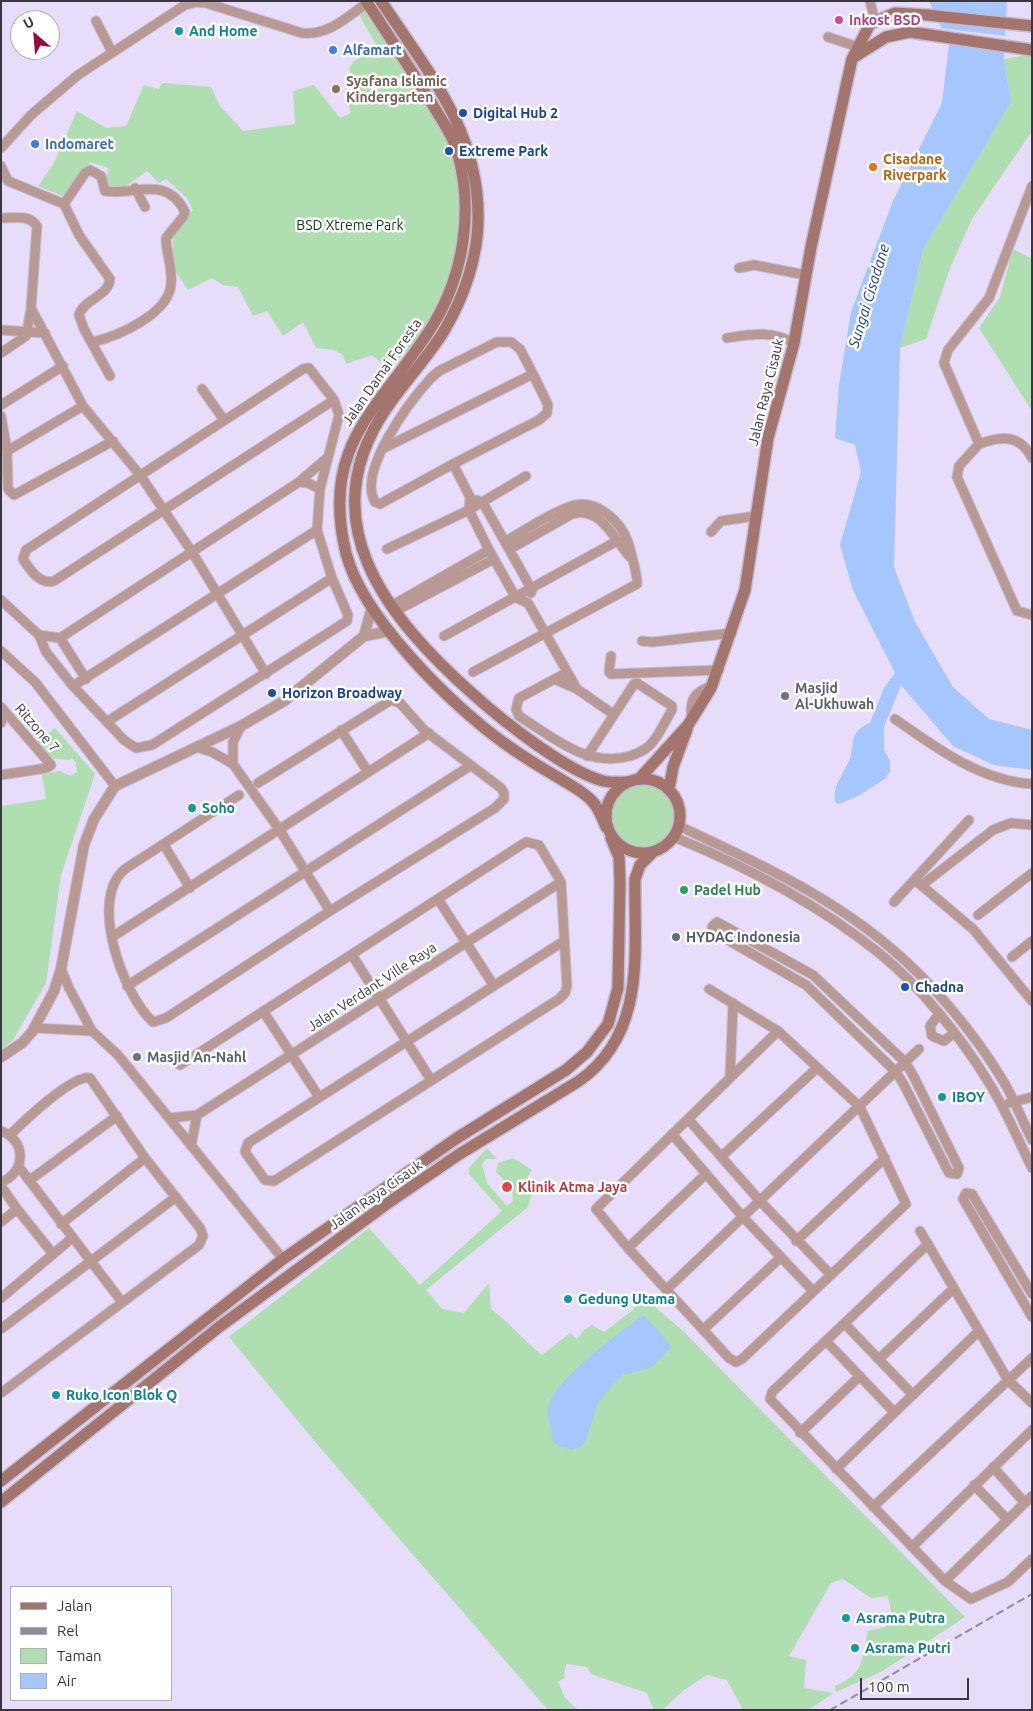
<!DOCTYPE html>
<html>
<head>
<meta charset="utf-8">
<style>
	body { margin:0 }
	#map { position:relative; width:1033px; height:1711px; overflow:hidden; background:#e7dcf9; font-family:Ubuntu,sans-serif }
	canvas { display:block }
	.frame { position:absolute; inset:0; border:2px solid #3a3641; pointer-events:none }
	.legend { position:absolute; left:10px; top:1586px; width:162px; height:115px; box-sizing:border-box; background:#fff; border:1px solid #b0afb3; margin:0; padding:6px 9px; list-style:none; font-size:15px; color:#3a3641 }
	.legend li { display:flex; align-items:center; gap:10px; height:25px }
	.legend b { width:25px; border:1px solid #b0afb3 }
	.north { position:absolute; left:10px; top:10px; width:50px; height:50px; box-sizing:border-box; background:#fff; border:1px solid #b0afb3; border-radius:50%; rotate:333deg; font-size:14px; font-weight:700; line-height:20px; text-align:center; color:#3a3641 }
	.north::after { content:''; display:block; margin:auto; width:18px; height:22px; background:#a00140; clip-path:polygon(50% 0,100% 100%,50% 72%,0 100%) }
	.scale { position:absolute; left:860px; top:1678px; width:109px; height:22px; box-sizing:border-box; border:2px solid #3a3641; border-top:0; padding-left:6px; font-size:15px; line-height:18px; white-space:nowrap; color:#3a3641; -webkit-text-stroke:4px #fff; paint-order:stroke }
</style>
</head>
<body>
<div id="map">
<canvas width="1033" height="1711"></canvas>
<div class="frame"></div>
<ul class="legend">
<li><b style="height:6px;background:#a3756d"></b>Jalan</li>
<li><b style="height:6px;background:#91899d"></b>Rel</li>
<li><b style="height:14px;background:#afdeb0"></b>Taman</li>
<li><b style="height:14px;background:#a5c6ff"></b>Air</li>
</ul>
<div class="north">U</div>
<div class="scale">100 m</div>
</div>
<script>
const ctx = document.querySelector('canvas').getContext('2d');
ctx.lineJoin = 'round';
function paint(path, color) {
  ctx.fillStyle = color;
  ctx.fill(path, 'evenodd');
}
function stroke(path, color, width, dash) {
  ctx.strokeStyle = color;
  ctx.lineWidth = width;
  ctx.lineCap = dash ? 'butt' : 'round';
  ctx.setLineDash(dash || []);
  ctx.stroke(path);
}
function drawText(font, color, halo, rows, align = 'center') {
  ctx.font = font + ' Ubuntu,sans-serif';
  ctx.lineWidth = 5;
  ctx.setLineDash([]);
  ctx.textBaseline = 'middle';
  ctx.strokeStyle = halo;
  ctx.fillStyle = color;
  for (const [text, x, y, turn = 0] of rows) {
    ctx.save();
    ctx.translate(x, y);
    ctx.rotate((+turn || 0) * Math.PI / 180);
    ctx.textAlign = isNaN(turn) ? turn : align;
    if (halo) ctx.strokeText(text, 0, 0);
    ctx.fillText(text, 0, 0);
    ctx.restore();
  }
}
paint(new Path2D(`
	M367,9C388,46 414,78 436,114C462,157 465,221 455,270C453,282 440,307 433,318C422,337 403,353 389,370L372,355L346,364L343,355L334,350L316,348L303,322L283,336L267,311L253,316L238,287L223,285L212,278L188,290L171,265L174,230L193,210L187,198L166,179L159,183L147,171L126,186L111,189L106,184L108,168L90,162L78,182L63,196L38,186L54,163L77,111L106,128L126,126L144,85L159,89L162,83L211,87L220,106L243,131L295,124L293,91L314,85L340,118L351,113L347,97L356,93L349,68L353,62L377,46L358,13Z
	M1032,54V131L972,219L950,268L926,339L900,348L923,250L1011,102L1004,59Z
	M1013,249L1032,259V411L979,328L1000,297Z
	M55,728L95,774L61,875L46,983L13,1040L1,1050V806L46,799L42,775L60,771L70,776L77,772L76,763L72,758L69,760L49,758L36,743Z
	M610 817a33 33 0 1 1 66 0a33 33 0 1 1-66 0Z
	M487,1148L497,1159H486L482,1164L487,1183L507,1206L513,1201L512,1188L496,1172L498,1163L513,1158L532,1170L527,1178L533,1191L528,1207L426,1290L442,1309L464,1313L489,1283L491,1309C510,1323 523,1340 542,1355L570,1333L577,1339L584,1330L592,1325L604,1332L633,1310L639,1299L648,1301L683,1331L965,1617L881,1672L836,1692L835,1686C865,1673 861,1661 868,1631L885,1627L892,1616L888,1596L871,1598L843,1579L831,1583L789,1656L806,1660L804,1688L834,1693L808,1710H743L727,1680L707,1675L683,1691L662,1710H654L647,1693L591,1674L587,1667L566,1664L564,1678L558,1682L565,1698L578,1710H548L316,1443L229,1337L369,1228L420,1285L502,1211L469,1174V1168Z`), '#afdeb0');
paint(new Path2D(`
	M929,1H1007L1004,59L1011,102L923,250L900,348L894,567L915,622L953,687L989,719L1032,730V770L994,765L953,746L901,685L884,727V749L890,761V771L886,778L860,795L839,804L836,803C830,787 847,770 851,755C853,748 852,741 855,735C858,729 864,725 870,723L884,688L895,673L853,590L840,545L861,472L855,445L835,438L839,385L851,312L893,201L942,103L949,44Z
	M641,1316H645L672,1347L650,1368L623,1375L614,1383L598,1403L586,1441L580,1447L571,1450L557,1445L552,1439C553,1428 546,1418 548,1409C553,1379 617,1336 641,1316Z`), '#a5c6ff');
paint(new Path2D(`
	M939,28L1007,36V50L945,43Z`), '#e7dcf9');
const minor = new Path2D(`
	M870,1L875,21
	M96,21L112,52
	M828,37L864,49
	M1,148L31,115L78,75L185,5L197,2L206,3L302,33C328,36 347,17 367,3
	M1,166L8,181L64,204L79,235L110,279C109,296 84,299 79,315L84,329L110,376
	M1032,186L989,298L948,350L944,363L979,444L959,466L957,477L1017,611L1032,615
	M135,188L145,207
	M64,204L85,173L90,170L101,176L105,191C133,196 167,174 185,212L183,217L166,238C166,253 173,269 171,284C169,314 118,336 93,342
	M1,218C14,218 29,214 37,226L31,308L83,406L140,475L192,552L266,674
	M739,268L754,265L806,275
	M1,330L45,333
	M727,338C752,334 771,330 794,343
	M1,353L26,336L31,309
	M202,389L224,420
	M1,405L63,366
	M1,416L7,451L8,489L14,495L113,441
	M979,444C1002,436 1020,434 1032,458
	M384,448L533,374
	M7,451L83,406
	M453,464L380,504L375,502C357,471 410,401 431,378L439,371L497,342H511L520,349L533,374L548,405L547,413L539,420L453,464L470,497L469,510L489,550L516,598L528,603L577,689
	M299,482L308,483L320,489
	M477,500L483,503L532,590L531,593
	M711,532L721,521L756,516
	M387,549L469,510L526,476
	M510,549L572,514C601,505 615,541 630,557
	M1,600L39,635L60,638L299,482L326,459
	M391,606L489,550
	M394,612L494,559
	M39,635L46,652L73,686L124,740L136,748L152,745L347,621L348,615L332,578L317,530L320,489L339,415L334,400L309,368L303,369L26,550L23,559C30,570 40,585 54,581L334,400
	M444,636L617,541
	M60,638L86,679
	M642,641L653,642L732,633
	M1,651L35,682L115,786
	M611,656L609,672L611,674L719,670
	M473,672L637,584C638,578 630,549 628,542C621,522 598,500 575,505C553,511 526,530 506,541
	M566,673L519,698L516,709L519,716C554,738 587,768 630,756C636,754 645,750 650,745C659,736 665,721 672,710V706L637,683L634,684L587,756
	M554,679L577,689L613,714
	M73,686L317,530
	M1,707L51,765L47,768L1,775
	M692,719C689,701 694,691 712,686
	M895,719C936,748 981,781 1032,784
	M108,721L332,578
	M1,723L4,711
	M341,730L368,772
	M196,747L212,752L233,764L279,829L330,911
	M233,764V742L241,726
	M239,795L125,869C88,899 123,995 153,1022L166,1018L330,911L495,808L504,799V793L501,788L424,730L400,703L391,700L258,783
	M679,826C751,860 825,893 886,944C929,979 973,1031 1002,1079C1014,1098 1022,1120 1032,1140
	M674,837C745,866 819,905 879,953C921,987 961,1037 989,1083C1006,1110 1018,1140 1032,1168
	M164,845L190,888
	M915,880L973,929L1032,1001
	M922,885L993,830L1011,823L1032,825
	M438,899L494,986
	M894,902L969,820
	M978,915L1032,873
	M717,922L813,975L905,1062L913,1075L959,1168L957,1174L949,1173L903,1083L895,1071L806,985L714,932L712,927Z
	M112,937L429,733
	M352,955L431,1080
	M1012,957L1032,941
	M61,969L69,988L92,1031L118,1055L283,1259
	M127,986L470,766
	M709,989L778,1031L860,1107L906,1204L742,1359L736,1362L729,1358L628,1248L596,1209L778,1031
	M263,1011L319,1097
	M939,1014L930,1026L932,1036L944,1041L954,1033
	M35,1028L92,1031
	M180,1065L526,842L539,845L561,882L567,986L565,993L559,999L274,1181L265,1180L245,1152L248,1143L564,941
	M730,1077L733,1003
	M1009,1103L1032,1097
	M170,1118L197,1115L561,882
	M688,1119L760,1201L830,1274
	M1,1131C27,1140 26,1173 1,1182
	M672,1134L743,1217L813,1291
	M191,1146L197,1115
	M722,1156L817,1068
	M19,1167L122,1302
	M30,1180L117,1116
	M1,1186L17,1209L53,1254
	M1,1222L17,1209
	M61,1224L145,1158
	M920,1231L1008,1380L1032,1403
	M796,1241L885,1158
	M928,1244L772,1392L770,1399L945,1581L971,1599L1008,1582L1032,1559
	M628,1248L706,1174
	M666,1290L919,1049
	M1032,1294L972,1194L966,1193L963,1199L1032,1317
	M1,1298L72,1238
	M845,1324L913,1395
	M1,1329L176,1197
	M703,1330L780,1258
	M827,1342L894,1412
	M879,1359L953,1289
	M1,1393L199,1245L203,1236L200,1228L145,1158L90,1078C73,1074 23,1122 10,1135
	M800,1433L860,1376
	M993,1467L1025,1503
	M836,1469L979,1331
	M974,1485L1007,1519
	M873,1507L1032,1358
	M912,1547L1032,1430
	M945,1581L1032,1496`);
const tertiary = new Path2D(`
	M364,636L372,607
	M1,1057L22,1043L32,1032L54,991L61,969L84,845L94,819L115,786L241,726L284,701L364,636L390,631`);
const secondary = new Path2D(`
	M366,1C389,36 412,71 434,107C442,121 453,135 457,151C474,209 464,274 433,325C382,407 319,443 346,553C362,617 451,705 504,743C522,756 540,767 559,778C570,785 583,791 592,801C599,808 602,818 606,827
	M381,1C426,69 478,130 478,215C479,255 464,297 444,331C428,357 406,380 388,406C308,520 386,617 474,695C503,721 566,771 603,781C611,783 619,782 627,782
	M854,57L886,37L910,32L1032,50
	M606 816a37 37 0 1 1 74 0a37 37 0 1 1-74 0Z
	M639,779L688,725L711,688L745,590L768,438L794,343L811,247L852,59L870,24L895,13L927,15L1032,26
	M669,789L673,767L687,729
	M1,1481L283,1259L457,1138L566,1070L587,1052L608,1024L618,988L620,882L619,857L611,838
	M1,1502L219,1327L388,1203L458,1155L579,1081C647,1033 634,952 635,879L640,865L652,853`);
stroke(minor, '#c4bbd4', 11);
stroke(tertiary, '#c4bbd4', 12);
stroke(secondary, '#c4bbd4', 14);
stroke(minor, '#b99993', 9);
stroke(tertiary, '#b99993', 10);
stroke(secondary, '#a3756d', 11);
stroke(new Path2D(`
	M830,1710L1032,1594`), '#91899d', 2, [8, 4]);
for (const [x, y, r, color] of [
	[839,20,5,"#d1479c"],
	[179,31,5,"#0f9aa8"],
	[333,50,5,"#3f7fe0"],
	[336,89,5,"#8d6e63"],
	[463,113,5,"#1a4fb4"],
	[35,144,5,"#3f7fe0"],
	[449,151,5,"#1a4fb4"],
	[873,167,5,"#e8710a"],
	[272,693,5,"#1a4fb4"],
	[785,696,5,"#6b7280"],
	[192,808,5,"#0f9aa8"],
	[684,890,5,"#2e9e5b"],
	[676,937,5,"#5c6f8a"],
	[905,987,5,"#1a4fb4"],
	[137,1057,5,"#6b7280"],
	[942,1097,5,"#0f9aa8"],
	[507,1187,6,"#e0444e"],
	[568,1299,5,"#0f9aa8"],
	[56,1395,5,"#0f9aa8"],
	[846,1618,5,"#0f9aa8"],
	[855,1648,5,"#0f9aa8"]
]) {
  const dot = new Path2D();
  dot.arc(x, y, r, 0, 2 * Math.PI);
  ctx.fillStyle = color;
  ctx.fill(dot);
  stroke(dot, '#fff', 2);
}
drawText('bold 14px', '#b23c85', '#fff', [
	["Inkost BSD",849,20]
], 'left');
drawText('bold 14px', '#0d838f', '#fff', [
	["And Home",189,31],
	["Soho",202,808],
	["IBOY",952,1097],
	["Gedung Utama",578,1299],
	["Ruko Icon Blok Q",66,1395],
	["Asrama Putra",856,1618],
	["Asrama Putri",865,1648]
], 'left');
drawText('bold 14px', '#366cbe', '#fff', [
	["Alfamart",343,50],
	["Indomaret",45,144]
], 'left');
drawText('bold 14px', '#785e54', '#fff', [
	["Syafana Islamic",346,81],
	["Kindergarten",346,97]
], 'left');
drawText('bold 14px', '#164399', '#fff', [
	["Digital Hub 2",473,113],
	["Extreme Park",459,151],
	["Horizon Broadway",282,693],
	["Chadna",915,987]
], 'left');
drawText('bold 14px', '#c56008', '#fff', [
	["Cisadane",883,159],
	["Riverpark",883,175]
], 'left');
drawText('14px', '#053f0f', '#fff', [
	["BSD Xtreme Park",350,225]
]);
drawText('14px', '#3a3641', '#fff', [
	["Jalan Damai Foresta",382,372,-55],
	["Jalan Raya Cisauk",766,392,-76],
	["Ritzone 7",37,728,49],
	["Jalan Verdant Ville Raya",372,987,-33],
	["Jalan Raya Cisauk",376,1195,-35]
]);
drawText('bold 14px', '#5b616d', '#fff', [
	["Masjid",795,688],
	["Al-Ukhuwah",795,704],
	["Masjid An-Nahl",147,1057]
], 'left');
drawText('bold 14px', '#27864d', '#fff', [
	["Padel Hub",694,890]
], 'left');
drawText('bold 14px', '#4e5e75', '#fff', [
	["HYDAC Indonesia",686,937]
], 'left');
drawText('bold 14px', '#be3a42', '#fff', [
	["Klinik Atma Jaya",518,1187]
], 'left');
drawText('italic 15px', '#1c4182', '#fff', [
	["Sungai Cisadane",869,296,-73]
]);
</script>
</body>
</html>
